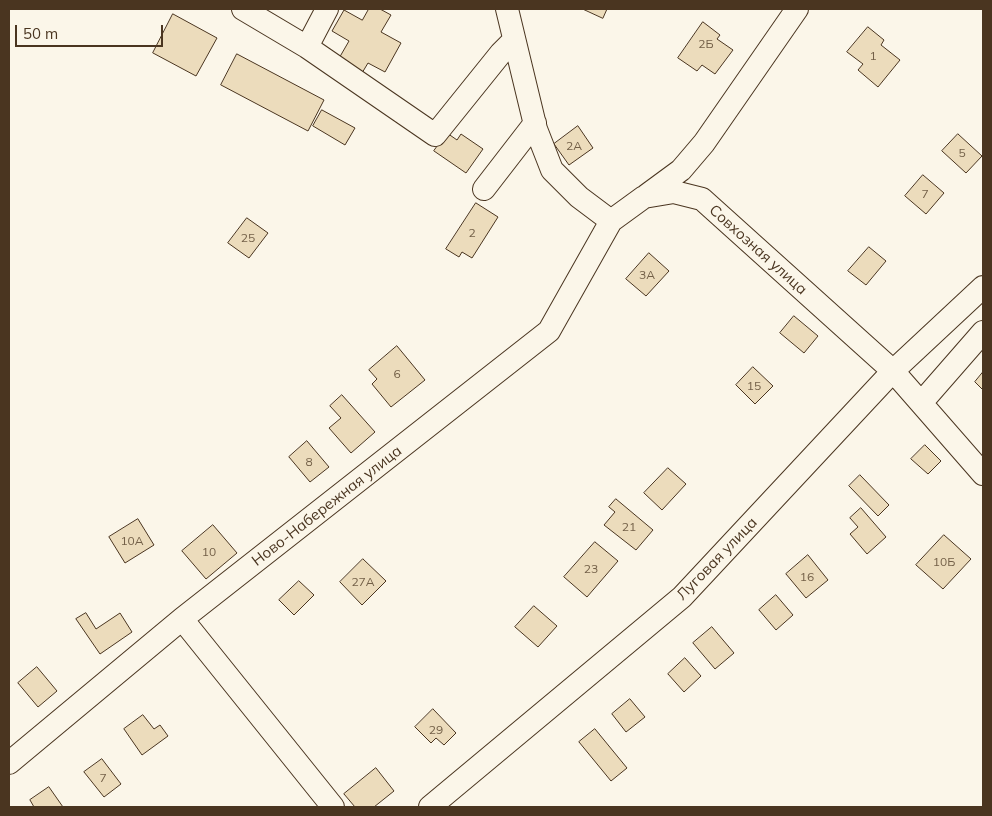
<!DOCTYPE html>
<html>
<head>
<meta charset="utf-8">
<style>
	body { margin:0 }
	#map { position:relative; width:992px; height:816px; overflow:hidden; background:#fbf6e9; font-family:Mulish,sans-serif }
	canvas { display:block }
	.frame { position:absolute; inset:0; border:10px solid #4a3520; pointer-events:none }
	.scale { position:absolute; left:15px; top:25px; width:148px; height:22px; box-sizing:border-box; border:2px solid #4a3520; border-top:0; padding-left:6px; font-size:15px; line-height:18px; white-space:nowrap; color:#4a3520; -webkit-text-stroke:4px #fbf6e9; paint-order:stroke }
</style>
</head>
<body>
<div id="map">
<canvas width="992" height="816"></canvas>
<div class="frame"></div>
<div class="scale">50 m</div>
</div>
<script>
const ctx = document.querySelector('canvas').getContext('2d');
ctx.lineJoin = 'round';
function paint(path, color) {
  ctx.fillStyle = color;
  ctx.fill(path, 'evenodd');
}
function stroke(path, color, width, dash) {
  ctx.strokeStyle = color;
  ctx.lineWidth = width;
  ctx.lineCap = dash ? 'butt' : 'round';
  ctx.setLineDash(dash || []);
  ctx.stroke(path);
}
function drawText(font, color, halo, rows, align = 'center') {
  ctx.font = font + ' Mulish,sans-serif';
  ctx.lineWidth = 4;
  ctx.setLineDash([]);
  ctx.textBaseline = 'middle';
  ctx.strokeStyle = halo;
  ctx.fillStyle = color;
  for (const [text, x, y, turn = 0] of rows) {
    ctx.save();
    ctx.translate(x, y);
    ctx.rotate((+turn || 0) * Math.PI / 180);
    ctx.textAlign = isNaN(turn) ? turn : align;
    if (halo) ctx.strokeText(text, 0, 0);
    ctx.fillText(text, 0, 0);
    ctx.restore();
  }
}
const building = new Path2D(`
	M369,9H380L391,15L381,32L401,43L385,72L368,63L362,73L338,60L349,41L332,31L344,10L362,20Z
	M583,9H607L603,18Z
	M173,14L217,38L196,76L153,53Z
	M703,22L720,35L717,39L733,50L715,74L702,65L697,71L678,58Z
	M868,27L884,40L881,45L900,60L878,87L858,70L863,64L847,52Z
	M237,54L324,100L308,131L221,85Z
	M322,110L355,128L345,145L313,126Z
	M578,126L593,148L569,165L554,144Z
	M447,133L457,140L461,134L483,149L466,173L434,151Z
	M958,134L982,156L966,173L942,151Z
	M923,175L944,193L926,214L905,196Z
	M476,203L498,217L472,258L462,252L459,257L446,249Z
	M247,218L268,233L249,258L228,243Z
	M869,247L886,261L866,285L848,271Z
	M649,253L669,271L646,296L626,279Z
	M794,316L818,336L804,353L780,333Z
	M397,346L425,380L391,407L372,384L377,379L369,370Z
	M753,367L773,386L755,404L736,385Z
	M983,372V390L975,382Z
	M342,395L375,432L351,453L329,428L341,418L330,406Z
	M307,441L329,467L310,482L289,457Z
	M925,445L941,461L928,474L911,459Z
	M668,468L686,484L662,510L644,493Z
	M860,475L889,505L878,516L849,486Z
	M616,499L653,530L636,550L604,525L615,512L609,507Z
	M861,508L886,537L867,554L850,534L858,527L850,518Z
	M138,519L154,545L125,563L109,537Z
	M213,525L237,553L206,579L182,551Z
	M944,535L971,559L943,589L916,565Z
	M595,542L618,561L587,597L564,577Z
	M808,555L828,580L806,598L786,574Z
	M363,559L386,581L362,605L340,582Z
	M299,581L314,595L294,615L279,600Z
	M776,595L793,615L776,630L759,610Z
	M534,606L557,626L538,647L515,627Z
	M86,613L96,629L120,613L132,632L100,654L76,619Z
	M712,627L734,653L715,669L693,643Z
	M685,658L701,676L684,692L668,674Z
	M37,667L57,691L38,707L18,683Z
	M630,699L645,717L626,732L612,714Z
	M433,709L456,733L444,745L436,738L431,743L415,727Z
	M143,715L154,729L160,725L168,736L142,755L124,729Z
	M595,729L627,768L611,781L579,742Z
	M102,759L121,784L104,797L84,772Z
	M376,768L394,791L374,807H355L344,794Z
	M49,787L63,807H34L30,800Z`);
paint(building, '#ecdcbc');
stroke(building, '#4a3520', 1);
const minor = new Path2D(`
	M243,9L307,47L435,135L501,53L513,41
	M507,9L536,129L552,170L579,197L611,221L644,197L674,192L702,199L893,371L983,474
	M307,47L327,9
	M484,189L535,123
	M647,195L681,170L704,143L797,9
	M921,403L983,332
	M182,619L333,807
	M9,763L182,619L549,331L611,221
	M430,807L682,597L893,371L983,287`);
stroke(minor, '#4a3520', 24);
stroke(minor, '#fbf6e9', 22);
drawText('12px', '#725f47', null, [
	["2Б",706,44],
	["1",873,56],
	["2А",574,146],
	["5",962,153],
	["7",925,194],
	["2",472,233],
	["25",248,238],
	["3А",647,275],
	["6",397,374],
	["15",754,386],
	["8",309,462],
	["21",629,527],
	["10А",132,541],
	["10",209,552],
	["10Б",944,562],
	["23",591,569],
	["16",807,577],
	["27А",363,582],
	["29",436,730],
	["7",103,778]
]);
drawText('15px', '#4a3520', '#fbf6e9', [
	["Совхозная улица",758,250,42],
	["Ново-Набережная улица",327,506,-38],
	["Луговая улица",717,559,-46]
]);
</script>
</body>
</html>
